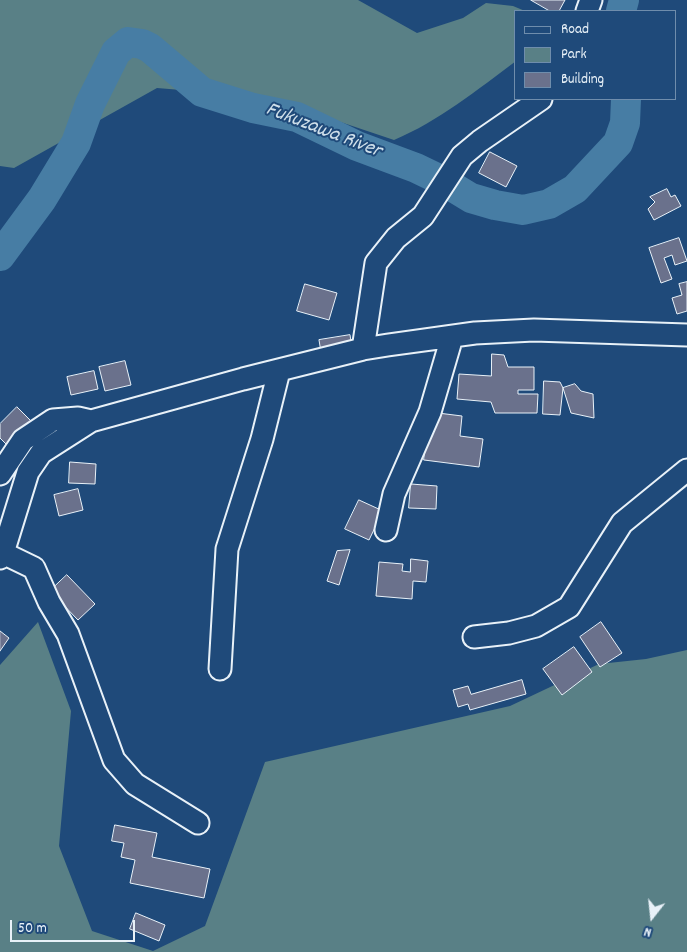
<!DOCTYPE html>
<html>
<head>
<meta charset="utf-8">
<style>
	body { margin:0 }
	#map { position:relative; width:687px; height:952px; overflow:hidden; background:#1f4a7a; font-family:Dekko,sans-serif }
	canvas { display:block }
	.legend { position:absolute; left:514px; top:10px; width:162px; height:90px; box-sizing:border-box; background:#1f4a7a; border:1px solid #6f8dac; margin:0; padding:6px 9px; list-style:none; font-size:15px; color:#e8f1f8 }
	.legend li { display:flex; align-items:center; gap:10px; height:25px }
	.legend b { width:25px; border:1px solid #6f8dac }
	.north { position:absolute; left:627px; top:892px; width:50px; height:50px; -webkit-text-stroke:4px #1f4a7a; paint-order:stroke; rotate:196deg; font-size:14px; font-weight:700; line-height:20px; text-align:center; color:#e8f1f8 }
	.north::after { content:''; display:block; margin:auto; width:18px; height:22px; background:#e8f1f8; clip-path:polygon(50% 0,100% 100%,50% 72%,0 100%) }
	.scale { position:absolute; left:10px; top:920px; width:125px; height:22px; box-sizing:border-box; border:2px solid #e8f1f8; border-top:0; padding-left:6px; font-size:15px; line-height:18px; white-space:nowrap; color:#e8f1f8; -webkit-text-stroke:4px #1f4a7a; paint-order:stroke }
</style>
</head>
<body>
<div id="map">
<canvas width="687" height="952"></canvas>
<ul class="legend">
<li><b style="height:6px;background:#1f4a7a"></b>Road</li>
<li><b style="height:14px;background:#598086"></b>Park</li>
<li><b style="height:14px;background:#6a718c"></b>Building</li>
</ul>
<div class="north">N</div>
<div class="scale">50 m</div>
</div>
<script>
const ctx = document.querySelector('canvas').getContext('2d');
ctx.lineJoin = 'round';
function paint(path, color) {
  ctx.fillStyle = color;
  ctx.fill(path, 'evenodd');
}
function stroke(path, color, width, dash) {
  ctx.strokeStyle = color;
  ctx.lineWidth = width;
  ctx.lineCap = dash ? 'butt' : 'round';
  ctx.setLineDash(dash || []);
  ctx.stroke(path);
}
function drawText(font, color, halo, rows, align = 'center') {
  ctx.font = font + ' Dekko,sans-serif';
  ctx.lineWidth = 4;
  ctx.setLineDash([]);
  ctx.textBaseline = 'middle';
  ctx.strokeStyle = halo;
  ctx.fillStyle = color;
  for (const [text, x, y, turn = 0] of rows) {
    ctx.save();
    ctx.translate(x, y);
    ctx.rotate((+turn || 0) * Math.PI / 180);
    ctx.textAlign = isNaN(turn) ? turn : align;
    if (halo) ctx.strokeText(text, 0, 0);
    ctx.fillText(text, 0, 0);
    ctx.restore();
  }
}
paint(new Path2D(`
	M0,0H358L417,33L463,18L486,3L513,6L525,11H516V61C477,90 439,121 394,140L266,97L157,88L14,168L0,166Z
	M38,622L71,711L59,846L92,931L153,951L205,926L265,762L510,706L599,664L646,659L687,650V952H0V665Z`), '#598086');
stroke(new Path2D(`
	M621,11L624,0
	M0,256L42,199L76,143L90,104L116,52L128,42L142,44L150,48L202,92L253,108L297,117L357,146L416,168L443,181L471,198L495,205L523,210L549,204L575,189L618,143L625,123L626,99`), '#477da4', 30);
const building = new Path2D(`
	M531,0H565L559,11H550Z
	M490,152L517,166L506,187L479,173Z
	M667,189L671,197L675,195L681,206L654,220L648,209L655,202L650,197Z
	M679,238L687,261L675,265L672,255L664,258L672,279L661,283L649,248Z
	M687,282V311L677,314L672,298L682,295L679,284Z
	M305,284L337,293L329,320L297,311Z
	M350,335L352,347L321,352L319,340Z
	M492,354L504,355L508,367H534V390H518V394H538L537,413H495L491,402L457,399L459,374L491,376Z
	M125,361L131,385L105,391L99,367Z
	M94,371L98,389L71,395L67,377Z
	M544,381L560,382L563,388L560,415L543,414Z
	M575,384L581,391L593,394L594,418L571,413L563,388Z
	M17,407L31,421L7,445L0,438V424Z
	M430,412L462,416L460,436L483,439L479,467L424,460Z
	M70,462L96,464L95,484L69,483Z
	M411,484L437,486L436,509L409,508Z
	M78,489L83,510L59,516L54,495Z
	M359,500L383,511L369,540L345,529Z
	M350,550L339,585L327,581L337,551Z
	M411,559L428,561L426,582L413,581L412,599L376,596L379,562L403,564L402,571L410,572Z
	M67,575L95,604L78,620L50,591Z
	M601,622L622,653L600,667L580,637Z
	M0,631L9,638L0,651Z
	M574,647L592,672L562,695L543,669Z
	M522,680L526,694L470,710L468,704L458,707L453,690L468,686L471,694Z
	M115,825L157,833L152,857L210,869L204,898L130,883L135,860L121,857L124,843L112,841Z
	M136,913L165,925L159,941L130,929Z`);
paint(building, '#6a718c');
stroke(building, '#e8f1f8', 1);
const minor = new Path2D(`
	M587,11L591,0
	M363,349L376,263L396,238L423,216L462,156L480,141L541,99
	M0,474L23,440L53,420L78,418L91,421
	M386,530L394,494L430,412L452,337
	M3,553L34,568L49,602L68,634L114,760L135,784L198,823
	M0,558L3,553L28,472L41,453L91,421L243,379L363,349L388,345L475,333L534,330L687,335
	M474,637L509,633L536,626L569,607L622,523L687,470
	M220,669L227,549L262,439L279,371`);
stroke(minor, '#e8f1f8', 25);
stroke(minor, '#1f4a7a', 21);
drawText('italic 21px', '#d0e0eb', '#1f4a7a', [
	["Fukuzawa River",323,132,21]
]);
</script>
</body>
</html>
